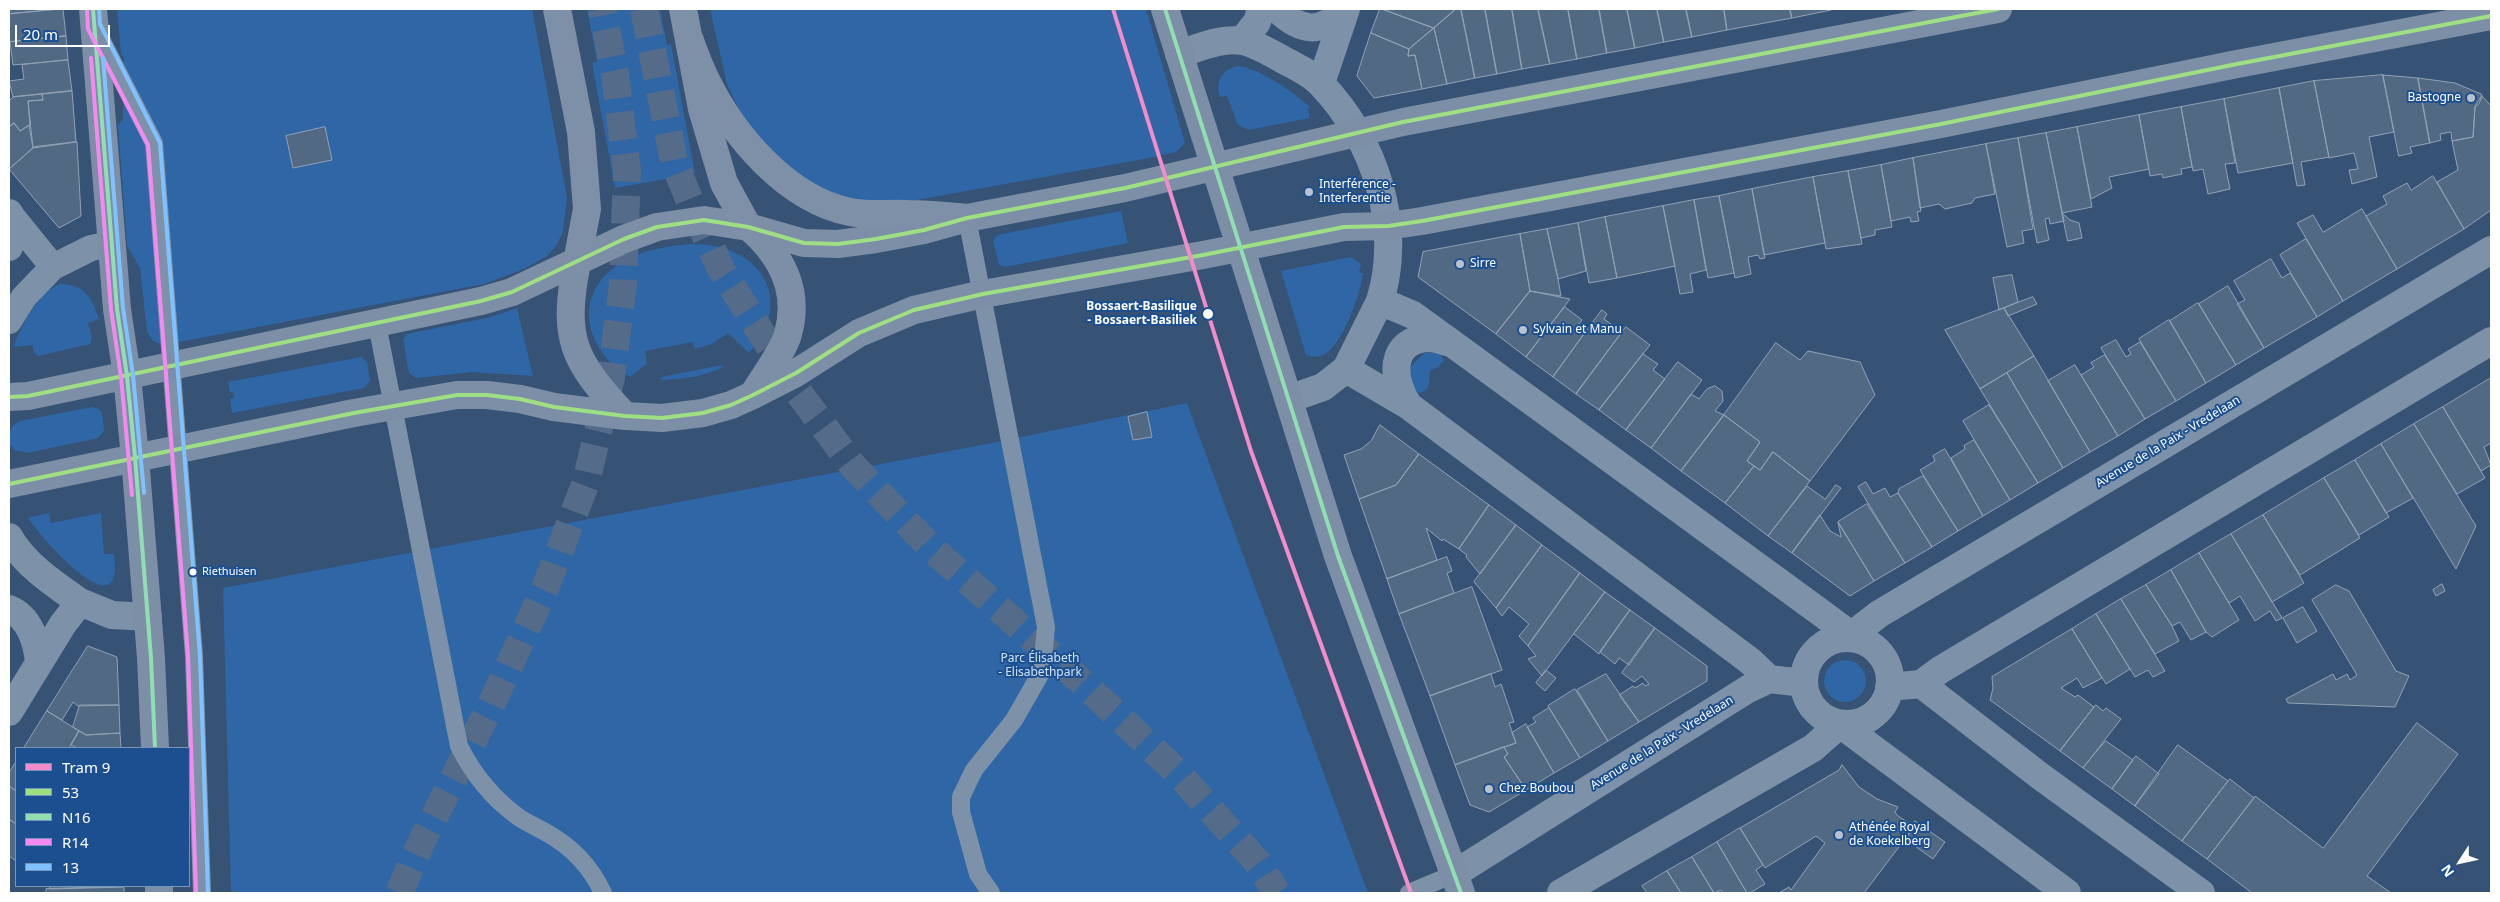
<!DOCTYPE html>
<html>
<head>
<meta charset="utf-8">
<style>
	body { margin:0 }
	#map { position:relative; width:2500px; height:902px; overflow:hidden; background:#365274; font-family:"Noto Sans",sans-serif }
	canvas { display:block }
	.frame { position:absolute; inset:0; border:10px solid #fff; pointer-events:none }
	.legend { position:absolute; left:15px; top:747px; width:175px; height:140px; box-sizing:border-box; background:#1b4f8f; border:1px solid #7695bc; margin:0; padding:6px 9px; list-style:none; font-size:15px; color:#fff }
	.legend li { display:flex; align-items:center; gap:10px; height:25px }
	.legend b { width:25px; border:1px solid #7695bc }
	.north { position:absolute; left:2435px; top:837px; width:50px; height:50px; -webkit-text-stroke:4px #1b4f8f; paint-order:stroke; rotate:235deg; font-size:14px; font-weight:700; line-height:20px; text-align:center; color:#fff }
	.north::after { content:''; display:block; margin:auto; width:18px; height:22px; background:#fff; clip-path:polygon(50% 0,100% 100%,50% 72%,0 100%) }
	.scale { position:absolute; left:15px; top:25px; width:95px; height:22px; box-sizing:border-box; border:2px solid #fff; border-top:0; padding-left:6px; font-size:15px; line-height:18px; white-space:nowrap; color:#fff; -webkit-text-stroke:4px #1b4f8f; paint-order:stroke }
</style>
</head>
<body>
<div id="map">
<canvas width="2500" height="902"></canvas>
<div class="frame"></div>
<ul class="legend">
<li><b style="height:6px;background:#f28ccb"></b>Tram 9</li>
<li><b style="height:6px;background:#9ddf82"></b>53</li>
<li><b style="height:6px;background:#92deb3"></b>N16</li>
<li><b style="height:6px;background:#f589f0"></b>R14</li>
<li><b style="height:6px;background:#80c2ff"></b>13</li>
</ul>
<div class="north">N</div>
<div class="scale">20 m</div>
</div>
<script>
const ctx = document.querySelector('canvas').getContext('2d');
ctx.lineJoin = 'round';
function paint(path, color) {
  ctx.fillStyle = color;
  ctx.fill(path, 'evenodd');
}
function stroke(path, color, width, dash) {
  ctx.strokeStyle = color;
  ctx.lineWidth = width;
  ctx.lineCap = dash ? 'butt' : 'round';
  ctx.setLineDash(dash || []);
  ctx.stroke(path);
}
function drawText(font, color, halo, rows, align = 'center') {
  ctx.font = font + ' "Noto Sans",sans-serif';
  ctx.lineWidth = 4;
  ctx.setLineDash([]);
  ctx.textBaseline = 'middle';
  ctx.strokeStyle = halo;
  ctx.fillStyle = color;
  for (const [text, x, y, turn = 0] of rows) {
    ctx.save();
    ctx.translate(x, y);
    ctx.rotate((+turn || 0) * Math.PI / 180);
    ctx.textAlign = isNaN(turn) ? turn : align;
    if (halo) ctx.strokeText(text, 0, 0);
    ctx.fillText(text, 0, 0);
    ctx.restore();
  }
}
paint(new Path2D(`
	M117,9H532L567,198L563,232L556,246L547,256L524,269L484,284L179,342L178,340L162,345L153,341L147,332L140,268L127,246L118,125L123,120L124,57L121,54Z
	M587,9H660L667,45L671,44L695,174L615,188L592,63L597,62Z
	M710,9H1146L1185,143L1176,152L1149,158L900,203L868,204L817,189L771,154L739,110L727,84Z
	M1237,66C1258,67 1295,93 1311,108L1308,109L1310,118L1248,130L1238,125L1227,96L1220,97C1215,83 1221,70 1237,66Z
	M1121,211L1128,243L1005,267L999,265L993,241L997,235Z
	M690,244C758,242 798,298 749,353L728,333L712,344L695,349L692,342L645,351L647,364L630,377C587,352 571,299 616,266C636,251 666,246 690,244Z
	M1351,257L1361,264L1359,273H1363C1361,294 1343,343 1325,354C1319,358 1313,357 1306,355L1281,271Z
	M60,284C85,284 92,298 99,319L88,323L92,337L90,344L38,356L34,352L32,345L13,347C23,325 35,294 60,284Z
	M517,308L533,376L472,372L416,378L409,373L403,340L407,334L491,317Z
	M1424,353H1439L1444,360L1438,367L1430,371C1428,380 1433,390 1419,393L1412,388L1410,367Z
	M361,357L367,362L370,381L364,388L232,413L230,399L234,398L233,392H230L228,382Z
	M722,365L723,367C704,377 682,379 661,380V377Z
	M1187,403L1368,893H231L223,588L992,443Z
	M92,407L99,409L102,413L104,431L98,438L27,453L14,450C5,439 8,427 20,421Z
	M49,513L51,523L101,513L104,554H114C125,634 41,538 28,518Z
	M1824 681a21 21 0 1 1 42 0a21 21 0 1 1-42 0Z`), '#2f66a5');
const building = new Path2D(`
	M9,9H59L9,14Z
	M63,9L66,36L9,42V14Z
	M1380,9H1382L1434,28L1409,49L1371,33Z
	M1382,9H1456L1434,28Z
	M1456,9H1461L1475,78L1447,84L1434,28Z
	M1461,9H1485L1497,74L1475,78Z
	M1485,9H1512L1522,69L1497,74Z
	M1512,9H1538L1550,64L1522,69Z
	M1538,9H1568L1577,59L1550,64Z
	M1568,9H1599L1607,53L1577,59Z
	M1599,9H1627L1635,48L1607,53Z
	M1627,9H1657L1664,42L1635,48Z
	M1657,9H1686L1692,37L1664,42Z
	M1686,9H1724L1727,30L1692,37Z
	M1724,9H1790L1792,18L1727,30Z
	M1790,9H1831V10L1792,18Z
	M1434,28L1447,84L1422,89L1415,55L1408,56L1409,49Z
	M1371,33L1409,49L1408,56L1415,55L1422,89L1374,98L1357,76Z
	M66,36L68,60L13,65L10,42Z
	M68,60L72,91L13,97L9,81L24,79L22,65Z
	M2383,75L2394,132L2369,137L2377,177L2352,184L2349,170L2358,169L2354,153L2329,158L2314,81Z
	M2383,75L2418,78L2430,143L2410,147L2412,153L2399,156Z
	M2418,78L2455,83L2481,94L2482,96L2479,104L2475,107L2473,137L2452,141L2451,132L2440,134L2441,140L2430,143Z
	M2314,81L2329,157L2301,162L2305,185L2297,186L2279,88Z
	M2279,88L2293,163L2238,173L2224,99Z
	M72,91L76,142L33,148L28,101L43,100L42,94Z
	M42,94L43,100L28,101L30,125L20,131L14,123L9,127V101L13,97Z
	M2482,96L2491,106V210L2464,229L2437,182L2458,170L2452,141L2473,137L2475,107Z
	M2224,99L2235,163L2225,164L2230,189L2208,194L2203,169L2193,171L2181,107Z
	M2181,107L2192,167L2181,169L2182,174L2163,178L2162,174L2150,176L2139,115Z
	M2139,115L2149,169L2109,177L2112,188L2091,199L2077,127Z
	M14,123L20,131L29,125L33,148L9,169V127Z
	M325,127L332,160L293,168L286,136Z
	M2077,127L2092,207L2062,213L2046,133Z
	M2046,133L2064,221L2050,224L2049,218L2045,219L2049,240L2037,243L2018,138Z
	M2018,138L2033,229L2022,231L2024,243L2007,247L1986,144Z
	M77,142L81,216L59,228L9,169L34,147Z
	M1986,144L1995,194L1975,198L1972,203L1945,209L1939,204L1920,208L1913,158Z
	M1913,158L1921,211L1917,212L1919,221L1911,222L1910,217L1891,221L1881,165Z
	M1881,165L1892,227L1875,230V235L1861,238L1848,171Z
	M1848,171L1862,244L1826,249L1813,177Z
	M2433,176L2464,229L2397,269L2366,216L2387,204L2383,196L2407,183L2411,190Z
	M1813,177L1825,243L1764,255L1752,189Z
	M1752,189L1765,258L1760,259L1758,255L1748,257L1751,274L1735,278L1719,196Z
	M1719,196L1734,273L1708,278L1694,200Z
	M1694,200L1706,270L1690,274L1693,292L1680,294L1663,206Z
	M1663,206L1675,266L1617,278L1605,217Z
	M2362,209L2397,269L2343,301L2297,223L2313,215L2323,232Z
	M2062,213L2070,220L2079,223L2082,238L2068,241Z
	M1605,217L1617,278L1589,283L1578,223Z
	M1578,223L1586,271L1558,279L1547,229Z
	M1547,229L1558,279L1561,296L1530,291L1520,234Z
	M1520,234L1530,291L1496,334L1418,277L1423,252Z
	M2306,239L2343,301L2317,317L2280,255Z
	M2271,259L2282,278L2290,273L2317,317L2264,348L2237,304L2245,300L2234,281Z
	M2012,275L2018,302L1999,310L1993,278Z
	M2228,286L2264,348L2236,365L2199,304Z
	M1530,291L1570,299L1526,357L1496,334Z
	M2033,297L2037,304L2008,316L2004,308Z
	M2198,303L2236,365L2206,383L2170,321Z
	M1565,307L1582,320L1578,325L1586,331L1553,377L1526,357Z
	M2004,308L2034,356L1980,389L1945,330Z
	M1602,310L1607,314L1604,319L1622,332L1576,394L1553,377Z
	M2169,320L2206,383L2176,401L2139,339Z
	M1626,327L1650,345L1599,410L1576,394Z
	M2116,340L2126,357L2131,354L2128,349L2140,342L2176,401L2145,419L2101,348Z
	M1776,343L1800,360L1808,351L1860,362L1875,395L1810,481L1773,452L1760,470L1747,461L1760,442L1724,415Z
	M1643,354L1658,364L1653,370L1665,379L1626,430L1599,410Z
	M2105,355L2145,419L2118,436L2081,375L2094,367L2091,363Z
	M2034,356L2090,452L2063,468L2007,373Z
	M1678,362L1702,380L1651,448L1626,430Z
	M2075,365L2118,436L2090,452L2048,381Z
	M2007,373L2063,468L2038,483L1980,389Z
	M2491,378V443L2484,447L2491,465L2481,471L2443,407Z
	M1715,386L1722,391L1723,401L1715,411L1724,415L1681,471L1651,448L1691,394L1699,399L1707,389Z
	M1989,405L2038,483L2010,500L1963,421Z
	M2443,407L2485,478L2457,494L2414,424Z
	M1147,412L1152,437L1133,440L1128,417Z
	M1724,415L1760,442L1747,461L1754,466L1725,503L1681,471Z
	M2414,424L2476,526L2456,569L2381,444Z
	M1380,425L1419,454L1396,485L1359,499L1344,455L1361,449L1371,441Z
	M1974,440L2010,500L1983,516L1951,458L1965,449L1964,446Z
	M2381,444L2413,498L2386,513L2355,460Z
	M1945,449L1983,516L1958,531L1920,470L1935,461L1933,456Z
	M1773,452L1810,481L1768,536L1725,503L1754,466L1760,470Z
	M1419,454L1489,505L1459,549L1443,539L1442,541L1426,528L1437,560L1387,579L1359,499L1396,485Z
	M2355,460L2389,517L2359,535L2324,478Z
	M1923,476L1958,531L1932,547L1898,493L1899,489Z
	M2324,478L2360,538L2300,575L2263,515Z
	M1866,482L1873,494L1885,488L1890,497L1898,493L1932,547L1905,563L1858,487Z
	M1836,485L1841,488L1792,553L1768,536L1807,486L1825,499Z
	M1867,504L1905,563L1874,581L1838,522Z
	M1489,505L1516,525L1480,574L1466,557L1467,555L1459,549Z
	M1820,515L1830,531L1841,537L1838,522L1874,581L1850,596L1792,553Z
	M2263,515L2304,583L2272,602L2231,534Z
	M1516,525L1542,545L1496,608L1474,582Z
	M2231,534L2282,618L2276,621L2270,611L2255,621L2240,596L2229,603L2199,553Z
	M1542,545L1580,573L1528,646L1519,636L1529,624L1509,607L1502,616L1496,608Z
	M2199,553L2239,620L2212,637L2206,632L2171,570Z
	M1447,557L1452,571L1447,573L1454,593L1399,614L1387,579Z
	M2171,570L2206,632L2191,640L2180,622L2172,626L2146,585Z
	M1580,573L1605,592L1542,676L1528,659L1536,656L1528,646Z
	M2442,584L2445,591L2436,596L2433,590Z
	M2146,585L2172,626L2179,641L2155,654L2121,599Z
	M2336,585L2349,591L2396,671L2409,676L2395,707L2288,703L2286,699L2333,674L2336,680L2347,674L2350,680L2357,675L2312,600Z
	M1472,587L1502,670L1430,696L1399,614Z
	M1605,592L1630,610L1599,654L1574,634Z
	M2121,599L2165,671L2153,677L2148,670L2135,677L2096,614Z
	M2303,607L2317,631L2297,643L2283,618Z
	M1630,610L1655,628L1629,665L1619,658L1615,664L1600,652Z
	M2096,614L2130,669L2106,684L2072,629Z
	M1655,628L1707,666V681L1639,722L1619,695L1633,686L1635,688L1643,683L1645,686L1649,684L1642,676L1634,682L1622,673Z
	M2072,629L2102,678L2083,688L2077,678L2061,688L2075,697L2078,695L2094,707L2060,751L1990,700L1993,688L1992,677Z
	M88,646L117,657L119,705L78,706L73,702L62,720L47,711Z
	M1546,670L1556,678L1545,691L1536,683Z
	M1491,674L1495,687L1501,684L1514,722L1509,723L1516,743L1455,765L1430,696Z
	M1606,674L1639,722L1608,741L1577,690Z
	M1575,689L1608,741L1580,758L1548,706Z
	M80,705H119L120,733L86,735L73,727Z
	M2096,705L2103,711L2106,708L2121,719L2083,768L2060,751Z
	M1549,708L1580,758L1554,773L1527,727L1536,722L1533,718Z
	M47,711L79,731L71,745L69,748H24Z
	M2417,723L2458,754L2367,876L2391,893H2252L2207,859L2255,796L2323,848Z
	M1526,724L1554,773L1526,790L1504,757L1508,754L1504,747L1516,743L1512,733Z
	M79,731L86,735L120,733L121,748H77L71,745Z
	M2106,741L2133,760L2112,789L2083,768Z
	M2178,745L2228,781L2182,841L2135,806Z
	M1504,747L1508,754L1504,757L1526,790L1489,812L1470,805L1455,765Z
	M2136,756L2159,774L2135,806L2112,789Z
	M16,762V791L9,786V773Z
	M1842,765L1859,787L1877,799L1898,807L1895,812L1897,815L1914,827L1864,893H1779L1789,887L1791,890L1825,843L1816,836L1765,868L1740,828L1839,770Z
	M2230,779L2254,798L2207,859L2182,841Z
	M9,786L16,791V824L9,819Z
	M9,819L16,824V861L9,856Z
	M1915,821L1945,842L1933,859L1905,839L1914,827L1912,826Z
	M1740,828L1763,865L1756,870L1765,884L1750,893H1747L1717,842Z
	M1717,842L1747,893H1723L1721,890L1714,893L1692,857Z
	M1692,857L1714,893H1681L1667,871Z
	M1667,871L1681,893H1647L1642,886Z
	M50,886H124V887L50,889Z
	M124,887V893H46V889Z`);
paint(building, '#526984');
stroke(building, '#92a2b6', 1);
stroke(new Path2D(`
	M644,9L674,162L691,204L721,269L799,393L853,466L932,549L1085,685L1176,771L1258,863L1277,893
	M399,893L422,841L491,705L546,586L586,482L611,377L623,284L627,170L615,74L602,9`), '#546c89', 28, [28, 14]);
stroke(new Path2D(`
	M100,37L154,143L194,656L202,893
	M967,218L1046,627L1042,671L1014,720L974,770L961,797V812L978,874L991,893
	M377,324L459,746C473,774 491,797 517,816C526,823 537,827 547,833C572,847 591,867 603,893
	M1409,893L1454,874`), '#7d92a8', 18);
stroke(new Path2D(`
	M11,215L53,267L91,248L112,244
	M9,321L24,297L53,267`), '#7d92a8', 26);
stroke(new Path2D(`
	M1277,9C1302,33 1319,33 1345,12
	M1242,41L1257,22L1261,9
	M1179,54C1198,48 1223,37 1242,41C1254,43 1269,52 1280,58C1294,66 1311,73 1321,84C1375,141 1403,225 1380,301L1346,369L1323,387L1289,399
	M1321,83L1346,9
	M1380,301L1413,315L1453,344L1824,615L1844,630L1848,638L1879,614L2491,250
	M1346,369L1409,406L1750,661L1769,679L1804,683
	M1409,406C1391,381 1388,339 1429,338C1436,338 1445,342 1452,343
	M9,537C25,565 54,584 80,602
	M9,609C30,617 37,643 39,662
	M1804 681a43 43 0 1 1 86 0a43 43 0 1 1-86 0Z
	M1921,684L1940,670L2491,341
	M1889,687L1921,684L2040,776L2201,893
	M9,712L63,624L80,602L112,615L148,617
	M1454,874L1748,689L1769,679
	M1561,893L1813,748L1840,724L2067,893`), '#7d92a8', 28);
stroke(new Path2D(`
	M9,213L13,227L9,247`), '#7d92a8', 28);
stroke(new Path2D(`
	M93,9L117,309L127,376L135,457L151,658L155,748
	M1165,9L1338,556L1461,893
	M750,228C782,256 800,291 788,334C783,352 763,378 753,395
	M577,262C562,338 572,360 625,416
	M9,397L28,396L481,301L512,292L624,239L657,227L704,220L748,227L804,243L838,244L876,239L924,230L967,218L1125,188L1403,122L1998,9
	M9,484L354,413L457,395H487L520,399L554,407L625,416L662,418L703,413L731,405L753,395L796,373L859,333L914,310L983,294L1203,255L1344,227L1388,226L1422,221L1941,124L2237,64L2491,16
	M159,886V893`), '#7d8ea7', 28);
stroke(new Path2D(`
	M557,9L581,132L587,209L577,262
	M683,9L702,109L724,183L748,227
	M689,38C694,52 699,66 706,80C733,135 786,199 850,212C868,216 887,213 906,214C926,214 947,216 967,218`), '#7e90a7', 28);
stroke(new Path2D(`
	M9,397L28,396L481,301L512,292L624,239L657,227L704,220L748,227L804,243L838,244L876,239L924,230L967,218L1125,188L1403,122L1998,9
	M9,484L354,413L457,395H487L520,399L554,407L625,416L662,418L703,413L731,405L753,395L796,373L859,333L914,310L983,294L1203,255L1344,227L1388,226L1422,221L1941,124L2237,64L2491,16`), '#9ddf82', 4);
stroke(new Path2D(`
	M93,9L117,309L127,376L135,457L151,658L155,748
	M1165,9L1338,556L1461,893`), '#92deb3', 4);
stroke(new Path2D(`
	M87,9L88,29L148,145L188,656L196,893
	M91,58L111,309L121,377L132,495`), '#f589f0', 4);
stroke(new Path2D(`
	M99,9L100,24L160,143L200,656L208,893
	M103,58L123,308L133,375L144,493`), '#80c2ff', 4);
stroke(new Path2D(`
	M1113,9L1251,451L1411,893`), '#f28ccb', 4);
for (const [x, y, r, color] of [
	[2471,98,5,"#b9c2ce"],
	[1309,192,5,"#b9c2ce"],
	[1460,264,5,"#b9c2ce"],
	[1208,314,6,"#fff"],
	[1523,330,5,"#b9c2ce"],
	[193,572,4.5,"#fff"],
	[1489,789,5,"#b9c2ce"],
	[1839,835,5,"#b9c2ce"]
]) {
  const dot = new Path2D();
  dot.arc(x, y, r, 0, 2 * Math.PI);
  ctx.fillStyle = color;
  ctx.fill(dot);
  stroke(dot, '#1b4f8f', 2);
}
drawText('11px', '#fff', '#1b4f8f', [
	["Riethuisen",202,572]
], 'left');
drawText('12px', '#fff', '#1b4f8f', [
	["Bastogne",2461,98,"right"],
	["Interférence -",1319,185],
	["Interferentie",1319,199],
	["Sirre",1470,264],
	["Sylvain et Manu",1533,330],
	["Chez Boubou",1499,789],
	["Athénée Royal",1849,828],
	["de Koekelberg",1849,842]
], 'left');
drawText('bold 12px', '#fff', '#1b4f8f', [
	["Bossaert-Basilique",1197,307],
	["- Bossaert-Basiliek",1197,321]
], 'right');
drawText('12px', '#fff', '#1b4f8f', [
	["Avenue de la Paix - Vredelaan",2168,442,-31],
	["Avenue de la Paix - Vredelaan",1662,743,-32]
]);
drawText('12px', '#cfe3fa', '#1b4f8f', [
	["Parc Élisabeth",1040,659],
	["- Elisabethpark",1040,673]
]);
</script>
</body>
</html>
